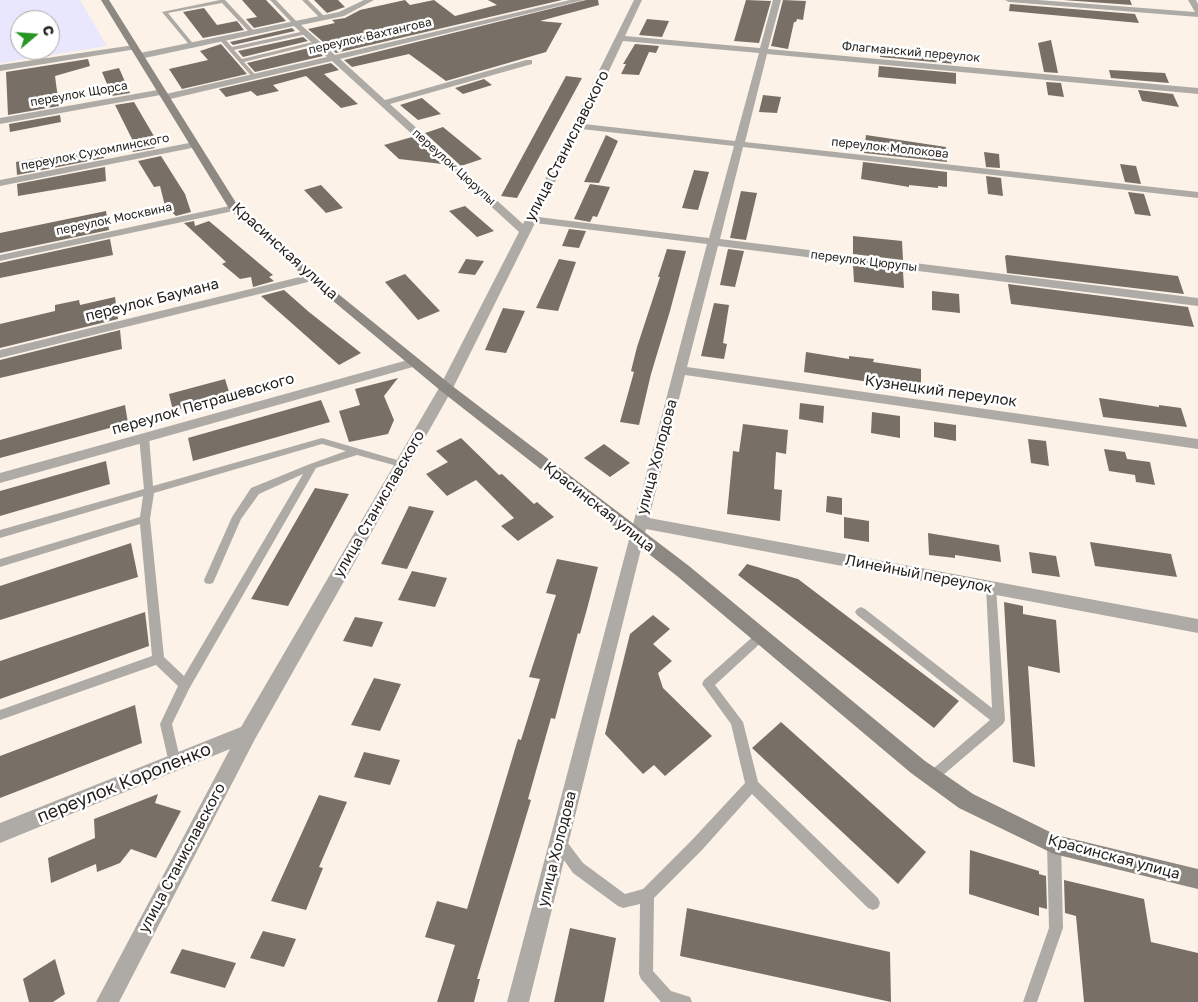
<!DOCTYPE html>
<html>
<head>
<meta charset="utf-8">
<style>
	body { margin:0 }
	#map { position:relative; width:1198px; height:1002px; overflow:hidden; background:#fcf2e8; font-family:"Golos Text",sans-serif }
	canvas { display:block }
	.north { position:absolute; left:10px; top:10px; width:50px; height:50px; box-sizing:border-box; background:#fff; border:1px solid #a6a5a3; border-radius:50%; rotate:72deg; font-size:14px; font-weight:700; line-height:20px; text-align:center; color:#211e1a }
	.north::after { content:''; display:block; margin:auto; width:18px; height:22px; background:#279622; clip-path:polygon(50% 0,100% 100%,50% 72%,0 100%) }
</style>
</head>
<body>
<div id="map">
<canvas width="1198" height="1002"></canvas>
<div class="north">С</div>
</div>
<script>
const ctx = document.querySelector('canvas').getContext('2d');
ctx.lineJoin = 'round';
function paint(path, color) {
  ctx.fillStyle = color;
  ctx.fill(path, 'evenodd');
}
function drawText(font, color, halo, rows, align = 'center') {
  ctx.font = font + ' "Golos Text",sans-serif';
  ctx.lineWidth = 5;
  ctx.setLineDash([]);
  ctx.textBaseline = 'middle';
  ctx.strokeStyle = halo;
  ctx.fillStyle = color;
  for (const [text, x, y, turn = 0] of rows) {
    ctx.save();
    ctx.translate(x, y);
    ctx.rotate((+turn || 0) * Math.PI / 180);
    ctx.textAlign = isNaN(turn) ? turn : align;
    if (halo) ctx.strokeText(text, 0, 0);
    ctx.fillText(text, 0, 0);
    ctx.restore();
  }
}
paint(new Path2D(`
	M0,0H80L107,46L0,63ZM20,20H50V50H20Z`), '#e9e7fd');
paint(new Path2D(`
	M242,0H266L286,21L254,28L246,19L257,17Z
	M314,0H338L345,7L327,13Z
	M405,0L410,5L434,0L455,16L497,5L488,0H562L336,53L308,29L335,23L332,20L345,18L360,10Z
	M586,0H598L599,5L540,21L562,23L546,52L446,81L409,54L352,67L344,60Z
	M746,0L771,1L759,43L734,41Z
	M783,0L806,1L803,20L797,19L796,22H794L788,49L771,46Z
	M1063,0H1130L1132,5Z
	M1010,4L1135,14L1139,23L1009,11Z
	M204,8L217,25L237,21L244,30L203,38L183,12Z
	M647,19L669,21L662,37L639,35Z
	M292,28L295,31L233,45L230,42Z
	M303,37L308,41L243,57L238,51Z
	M1051,40L1058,73L1044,72L1038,43Z
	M221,44L247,74L182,89L169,69L208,60L200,51Z
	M635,44L659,46L656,53L649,52L639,75L621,74L626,64H623Z
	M881,45L917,48V51L955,55V64L880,57Z
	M313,47L323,56L255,72L247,63Z
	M88,59L90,66L55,76L59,106L8,115L6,72Z
	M331,63L339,70L324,74L358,104L341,108L306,76L273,85L279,91L257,96L251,91L226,97L219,89Z
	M879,66L956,73V84L878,77Z
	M119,68L130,93L112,96L102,72Z
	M1109,70L1165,73L1169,83L1111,78Z
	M566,76L582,78L517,198L501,196Z
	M484,79L492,85L463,94L455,88Z
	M1046,82L1061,83L1064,97L1048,95Z
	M1138,90L1173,94L1179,107L1142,101Z
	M763,95L781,97L777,113L759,112Z
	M422,98L441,114L418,120L400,105Z
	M134,102L158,143L153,144L155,148L133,152L127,142L133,141L115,105Z
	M60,115L61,122L10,132L9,124Z
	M443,127L482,159L461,166L425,133Z
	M606,135L618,141L599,183L584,182Z
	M866,135L946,147L947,162L864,153Z
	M412,137L442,164L399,159L384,145Z
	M102,147L104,158L17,175L16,162Z
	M984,152L999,154L1000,168L986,167Z
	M161,156L185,194L191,212L176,216L165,206L160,186L154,187L138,161Z
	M863,162L947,172V187L938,186V188L909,185V187L861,179Z
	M1120,164L1136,166L1141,184L1125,182Z
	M105,167L106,181L18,196L17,184Z
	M694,170L709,172L698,210L682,208Z
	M986,176L1001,178L1003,196L988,194Z
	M590,184L610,187L597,217L593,216L590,222L574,219Z
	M321,185L343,208L326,213L304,190Z
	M741,191L757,193L746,240L730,238Z
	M1128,192L1144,194L1151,216L1135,214Z
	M465,206L494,231L477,237L449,211Z
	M106,211L109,230L0,253V233Z
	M194,221L195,226L209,221L273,275L269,277L274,281L253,287L251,277L240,279L222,264L226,262L184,223Z
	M569,229L586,231L579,248L562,246Z
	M853,236L902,241L903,260L853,254Z
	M110,239L113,255L0,278V263Z
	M667,249L686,251L670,311L651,374L639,425L620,422L634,372L631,371L637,347L660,277H658Z
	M728,249L744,251L735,287L720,285Z
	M1007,255L1178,276L1184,294L1007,273L1005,256Z
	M466,259L484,261L475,275L458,273Z
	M559,259L576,262L558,311L536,308Z
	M853,265L903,271L904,288L854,282Z
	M405,274L440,311L418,320L385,282Z
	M1008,284L1188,307L1194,327L1011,304Z
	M284,290L309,312L361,353L339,365L261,296Z
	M932,291L959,294L960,313L932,310Z
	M115,297L118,319L0,348V324L55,311V305L79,300L80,305Z
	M714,303L729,305L723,343L727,344L724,359L701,356Z
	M503,308L525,311L506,353L485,350Z
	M120,330L122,349L0,378V360Z
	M806,352L849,359V356L874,359L873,362L921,369V390L804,372Z
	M398,378L384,396L394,420L388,434L349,442L339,411L360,405L355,389Z
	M225,379L230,395L173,411L169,394Z
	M1099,398L1159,407V405L1181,408L1187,427L1103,417Z
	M321,400L330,422L193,461L188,438Z
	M800,403L824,406L823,423L799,419Z
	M125,405L128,423L0,458V440Z
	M872,412L900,416V438L871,433Z
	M934,422L956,425V441L934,437Z
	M743,424L788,430L786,454L776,452L774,489L782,490L780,521L727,514L733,451L739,452Z
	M461,438L499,475L502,474L534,504L537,502L554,517L518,541L501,526L514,518L476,480L447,496L426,474L448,462L436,451Z
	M1028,439L1046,441L1049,466L1031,463Z
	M604,444L630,463L610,477L584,458Z
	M1104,449L1125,452L1127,459L1150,462L1155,485L1136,482L1135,475L1109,471Z
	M106,461L110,484L0,516V491Z
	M315,488L349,494L288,606L251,599Z
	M827,496L842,498V515L826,512Z
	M409,506L434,511L407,569L381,564Z
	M844,517L869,521V542L844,538Z
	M928,533L999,545L1001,562L955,555V558L929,555Z
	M1090,542L1171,554L1177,577L1095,566Z
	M131,543L138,577L0,620V586Z
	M1029,552L1056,556L1060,577L1032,573Z
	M557,559L598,567L587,609L580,634L578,633L555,719L551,718L528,799L531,800L477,979H480L474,1002H437L455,945L425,937L437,901L467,909L518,739L521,740L540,679L529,677L556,595L546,593Z
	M747,564L798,579L959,701L934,728L738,575Z
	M412,571L447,578L435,607L398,600Z
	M1004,602L1023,606V614L1056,620L1060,673L1028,666L1035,767L1013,762Z
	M145,612L149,646L0,699V661Z
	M653,615L670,629L653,644L672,661L658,673L663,688L712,736L665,776L654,765L643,774L605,734L630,634Z
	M355,617L383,622L372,647L343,641Z
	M374,678L401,684L380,731L351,725Z
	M135,705L142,743L0,798V756Z
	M781,722L926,852L898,884L752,748Z
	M364,752L400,760L390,785L354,777Z
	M158,794L155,803L181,811L156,858L131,849L120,863L97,872L96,864L51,883L48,858L95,838L94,819Z
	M319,795L347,802L319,867L323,868L306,910L271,901Z
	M970,850L1039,871V874L1046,876L1047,909L1039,907V916L969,894Z
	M1064,880L1144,899L1151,942L1198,953V1002H1084L1076,916L1065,913Z
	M687,908L890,952L891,1002L680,956Z
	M570,928L616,938L604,1002H554Z
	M263,931L296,939L284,967L250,958Z
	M182,949L236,963L225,988L170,973Z
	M55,959L65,994L53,1002H29L23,979Z`), '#787067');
paint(new Path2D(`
	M220,0H225L255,32V34H251L222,3L168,13L195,46L192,48L162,12Z
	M270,0H276L298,23V25H294Z
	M302,0H308L325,17V19H321Z
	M305,31L307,32V34L234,50L242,59L317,41L320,43L244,62L257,77L254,79L219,39L224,38L232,47Z
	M144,434L149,437L153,486L322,438L404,462L406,464L401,467L357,455L316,468L189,689L172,724L181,763L179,767L175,769L171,767L169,763L160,724L178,686L156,665L0,720V710L152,656L140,524L0,567V559L140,517L143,496L0,538V530L144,489L139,437ZM322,444L346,451L310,464L251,488L232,517L204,580L205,583L209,584L213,583L241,519L259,494L303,474L184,676L164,657L150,519L154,493Z
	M991,583L995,584L996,587L1005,720L1003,724L936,781L932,783L928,781L926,777L928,773L990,720L857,615L855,612L857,609L861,607L865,609L992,708L986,587L987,584Z
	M761,631L765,633L767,636L765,639L715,685L743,722L758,782L878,898L880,903L878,908L873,910L868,908L752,794L702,850L654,898L653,971L671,991L690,997L692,1002H661L641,979L639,974L640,904L623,908L618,906L573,873L552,843L554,838L559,836L564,838L583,863L625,894L643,889L692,840L745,783L731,724L702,684L704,680L757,633Z
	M1054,837L1059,839L1061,844L1063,928L1037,1002H1023L1049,928L1047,844L1049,839Z`), '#aeaba6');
paint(new Path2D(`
	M364,0H374L344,16L301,25L335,55L570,0H584L340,59L385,100L526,60H532V64L390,104L523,224L634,0H642L625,36L760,48L773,0H781L768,49L1198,88V94L767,54L745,142L1198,192V198L743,147L720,239L1198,298V306L718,246L687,367L1198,439V449L685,375L649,518L1198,619V633L646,529L529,1002H507L707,244L535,223L453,388L255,739L119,1002H96L230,749L0,843V823L241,727L439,388L519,232L332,61L166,100L161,97L166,94L327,57L294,26L140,59L136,56L140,53L339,12ZM623,41L759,53L735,141L584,124ZM581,129L734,146L709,238L538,217Z
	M1005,0H1038L1195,12L1188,0H1196L1198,4V17L1009,2Z
	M134,45H137V49L0,71V65Z
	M163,89L167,92L166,94L0,124V118Z
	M194,142L197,143V147L0,186V180Z
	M234,205L239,208L238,210L0,261V255Z
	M312,274L316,276L318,278L316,280L0,358V350Z
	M415,358L421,362L420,365L0,483V473Z`), '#aeaba6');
paint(new Path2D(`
	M101,0H109L238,206L316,276L451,385L689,566L925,761L973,794L1056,835L1198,869V889L1054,854L959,808L911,773L677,576L441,391L308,280L230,210Z`), '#8d8881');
drawText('12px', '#211e1a', '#fff', [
	["переулок Вахтангова",370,36,-13],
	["Флагманский переулок",911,52,5],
	["переулок Щорса",79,94,-10],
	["переулок Молокова",890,148,6],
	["переулок Сухомлинского",95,152,-11],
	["переулок Цюрупы",454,167,42],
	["переулок Москвина",114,219,-12],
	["переулок Цюрупы",864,261,7]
]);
drawText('15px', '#211e1a', '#fff', [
	["улица Станиславского",567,146,-63],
	["Красинская улица",285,251,42],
	["переулок Баумана",152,300,-14],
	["Кузнецкий переулок",941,391,8],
	["переулок Петрашевского",203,404,-16],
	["улица Холодова",657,457,-75],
	["улица Станиславского",379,504,-60],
	["Красинская улица",599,507,38],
	["Линейный переулок",919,574,11],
	["улица Холодова",557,849,-76],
	["Красинская улица",1114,857,15],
	["улица Станиславского",182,858,-62]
]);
drawText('18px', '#211e1a', '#fff', [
	["переулок Короленко",124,783,-22]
]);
</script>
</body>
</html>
